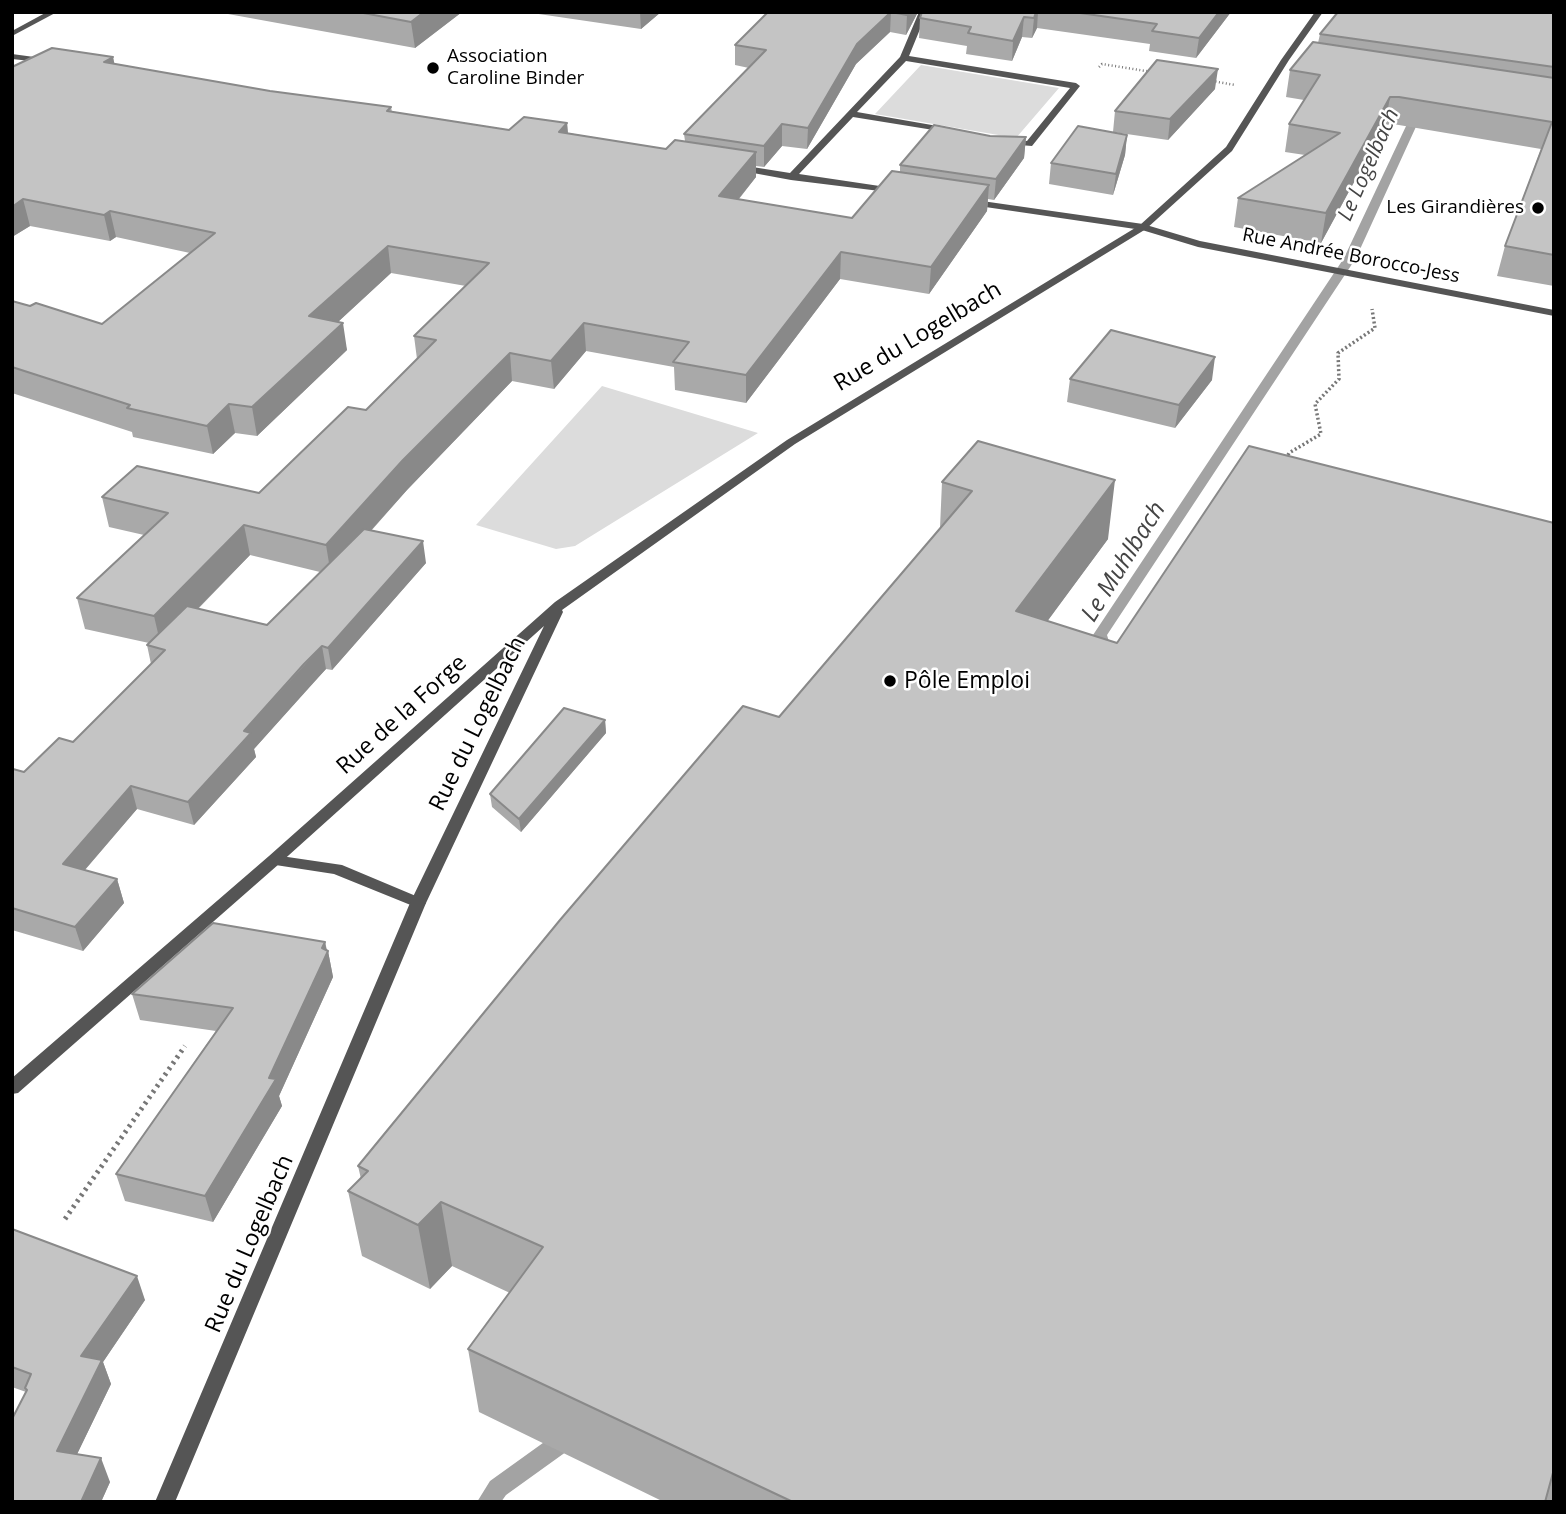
<!DOCTYPE html>
<html>
<head>
<meta charset="utf-8">
<style>
	body { margin:0 }
	#map { position:relative; width:1566px; height:1514px; overflow:hidden; background:#fff; font-family:"Open Sans",sans-serif }
	canvas { display:block }
	.frame { position:absolute; inset:0; border:14px solid #000; pointer-events:none }
</style>
</head>
<body>
<div id="map">
<canvas width="1566" height="1514"></canvas>
<div class="frame"></div>
</div>
<script>
const ctx = document.querySelector('canvas').getContext('2d');
ctx.lineJoin = 'round';
function paint(path, color) {
  ctx.fillStyle = color;
  ctx.fill(path, 'evenodd');
}
function stroke(path, color, width, dash) {
  ctx.strokeStyle = color;
  ctx.lineWidth = width;
  ctx.lineCap = dash ? 'butt' : 'round';
  ctx.setLineDash(dash || []);
  ctx.stroke(path);
}
function drawText(font, color, halo, rows, align = 'center') {
  ctx.font = font + ' "Open Sans",sans-serif';
  ctx.lineWidth = 5;
  ctx.setLineDash([]);
  ctx.textBaseline = 'middle';
  ctx.strokeStyle = halo;
  ctx.fillStyle = color;
  for (const [text, x, y, turn = 0] of rows) {
    ctx.save();
    ctx.translate(x, y);
    ctx.rotate((+turn || 0) * Math.PI / 180);
    ctx.textAlign = isNaN(turn) ? turn : align;
    if (halo) ctx.strokeText(text, 0, 0);
    ctx.fillText(text, 0, 0);
    ctx.restore();
  }
}
paint(new Path2D(`
	M921,65L1059,88L1016,138L875,114Z
	M602,386L758,433L575,546L556,549L476,525Z`), '#dcdcdc');
paint(new Path2D(`
	M1420,104L1425,107L1356,258L1107,635L1114,658L1107,662L1102,661L1093,635L1344,258L1415,107Z
	M569,1427L577,1430L580,1437L577,1444L506,1495L501,1502H477L490,1481L561,1430Z`), '#a3a3a3');
stroke(new Path2D(`
	M1099,67L1102,64L1152,72
	M1212,81L1235,85`), '#777', 2.5, [1, 2.5]);
stroke(new Path2D(`
	M1286,459L1289,453L1321,434L1315,404L1339,379L1338,353L1375,328L1372,309`), '#777', 3.5, [2, 2.5]);
stroke(new Path2D(`
	M65,1219L185,1046`), '#777', 5, [2.5, 4.5]);
paint(new Path2D(`
	M919,12H927L909,56L1076,83L1080,86L1032,146L1007,144L1003,141L1004,139L1027,141L1070,88L906,61L857,112L949,128L952,129V133L853,117L799,174L893,188L896,189V193L791,180L737,170V166L740,165L790,173L900,57Z
	M12,54L49,59L53,61L49,63L12,59Z
	M968,199L1143,224L1200,241L1554,310V316L1198,247L1142,230L965,204V200Z
	M274,855L342,865L423,899L426,903L423,907L418,908L334,874L269,864L267,860Z`), '#555');
paint(new Path2D(`
	M47,12H57L12,36V31Z
	M1315,12H1323L1289,60L1232,151L1146,229L795,444L562,610L563,612L426,903L175,1502H155L410,903L544,626L279,864L18,1093L12,1094V1078L269,856L555,602L787,440L1140,225L1226,147L1281,60Z`), '#555');
paint(new Path2D(`
	M217,12H462L415,48Z
	M525,12H661L641,29Z
	M768,12H918L906,35L890,32L856,64L807,149L782,146L764,167L756,166V177L739,199L852,218L900,172V165L990,136L1026,137L1024,158L994,200L988,199L987,211L929,294L840,279L746,403L675,390L674,367L586,351L554,389L512,381L407,490L371,531L426,563L332,670L326,669L309,687L254,749L256,757L194,825L137,809L85,870L117,879L124,903L83,951L12,930V770L24,772L73,742L151,664L147,645L149,643L85,629L77,598L144,535L109,527L102,497L259,493L366,410L417,359L414,336L466,286L391,273L338,322L347,350L257,436L235,433L213,454L133,437L132,432L12,393V301L102,324L190,253L116,237L110,241L30,226L12,237V67L113,57L114,64L270,91L391,107L392,112L509,130L567,123L568,133L666,149L685,141L684,134L749,68L735,65V45ZM250,555L320,572L267,625L198,609Z
	M922,12H1231L1196,58L1149,51L1150,44L1037,28L1032,38L1022,37L1012,61L966,54L967,46L919,38L920,18Z
	M1554,12V286L1497,276L1505,246L1541,149L1393,124L1385,125L1321,243L1234,227L1238,198L1305,155L1285,152L1289,124L1304,100L1286,97L1290,70L1318,43L1320,34Z
	M1215,89L1168,140L1113,132L1115,111Z
	M1127,135L1125,155L1113,195L1049,184L1051,163Z
	M1070,379L1212,380L1175,428L1067,402Z
	M978,441L1108,539L1047,621L1117,643L1554,523V1502H664L479,1412L468,1349L510,1293L452,1266L430,1289L362,1256L348,1191L361,1179L358,1166L779,717L940,528L942,482Z
	M605,720L606,733L521,832L492,807L490,794Z
	M325,942L327,950L328,951L333,977L279,1096L282,1106L213,1222L125,1201L116,1174L216,1031L140,1020L132,994Z
	M12,1229L145,1300L103,1362L111,1384L77,1454L110,1482L101,1502H12L26,1392L12,1387Z`), '#a9a9a9');
paint(new Path2D(`
	M424,12H462L415,48L411,22Z
	M640,12H661L641,29Z
	M891,12L890,32L856,64L807,149L808,128L857,44Z
	M909,12H918L906,35L907,15Z
	M1036,12H1038L1037,28L1032,38L1034,18Z
	M1219,12H1231L1196,58L1199,38Z
	M1024,17L1022,37L1012,61L1013,41Z
	M113,57L118,81L104,62Z
	M1218,69L1215,89L1168,140L1170,119Z
	M1390,97L1385,125L1321,243L1326,213Z
	M567,123L569,148L559,132Z
	M782,124V146L764,167V146Z
	M1127,135L1125,155L1113,195L1116,174Z
	M1026,137L1024,158L994,200L996,179Z
	M756,152V177L720,222L719,196Z
	M989,185L987,211L929,294L931,267Z
	M23,199L30,226L12,237V207Z
	M110,211L116,237L110,241L104,215Z
	M388,246L391,273L314,344L309,316Z
	M841,252L840,279L746,403V375Z
	M343,323L347,350L257,436L252,407Z
	M584,323L586,351L554,389L551,361Z
	M510,353L512,381L407,490L331,575L326,545L403,460Z
	M1215,357L1212,380L1175,428L1179,405Z
	M229,404L235,433L213,454L207,426Z
	M1115,480L1108,539L1010,672L1016,611Z
	M244,525L250,555L161,646L154,616Z
	M423,541L426,563L332,670L328,648Z
	M322,646L326,669L254,749L256,757L194,825L188,802L244,731Z
	M605,720L606,733L521,832L519,819Z
	M131,786L137,809L70,887L63,864Z
	M117,879L124,903L83,951L75,927Z
	M325,942L327,953L328,951L333,977L279,1096L282,1106L213,1222L205,1196L269,1078L322,948Z
	M441,1202L452,1266L430,1289L418,1225Z
	M137,1276L145,1300L103,1362L111,1384L67,1475L57,1451L81,1356Z
	M101,1458L110,1482L101,1502H81Z`), '#898989');
const building = new Path2D(`
	M358,12H424L411,22Z
	M768,12H909L907,15L891,12L857,44L808,128L782,124L764,146L684,134L766,50L735,45Z
	M922,12H1036L1034,18L1024,17L1013,41L968,33L971,27L920,18Z
	M1073,12H1219L1199,38L1152,31L1157,24Z
	M1338,12H1554V67L1320,34Z
	M1313,42L1554,78V255L1505,246L1552,122L1399,97H1390L1326,213L1238,198L1340,133L1289,124L1320,75L1290,70Z
	M52,48L113,57L104,62L270,91L391,107L387,111L509,130L524,117L567,123L559,132L666,149L675,140L756,152L719,196L852,218L892,171L989,185L931,267L841,252L746,375L673,362L689,342L584,323L551,361L510,353L403,460L326,545L244,525L154,616L77,598L168,513L102,497L137,466L259,493L348,407L366,410L436,340L414,336L489,263L388,246L309,316L343,323L252,407L229,404L207,426L127,408L130,405L12,367V301L30,306L36,303L102,324L215,233L110,211L104,215L23,199L12,207V67Z
	M1157,60L1218,69L1170,119L1115,111Z
	M934,125L990,136L1026,137L996,179L900,165Z
	M1078,126L1127,135L1116,174L1051,163Z
	M1111,330L1215,357L1179,405L1070,379Z
	M978,441L1115,480L1016,611L1117,643L1249,446L1554,523V1469L1545,1502H793L468,1349L543,1247L441,1202L418,1225L348,1191L368,1171L358,1166L560,920L743,706L779,717L972,491L942,482Z
	M364,529L423,541L328,648L322,646L304,664L244,731L251,733L188,802L131,786L63,864L117,879L75,927L12,908V770L13,769L24,772L59,738L73,742L165,650L147,645L187,606L267,625Z
	M564,708L605,720L519,819L490,794Z
	M213,923L325,942L322,948L328,951L269,1078L276,1079L205,1196L116,1174L233,1008L132,994Z
	M12,1229L137,1276L81,1356L102,1360L57,1451L101,1458L81,1502H12V1419L27,1390L25,1388L31,1374L12,1367Z`);
paint(building, '#c4c4c4');
stroke(building, '#898989', 2);
for (const [x, y, r, color] of [
	[433,68,7,"#000"],
	[1538,208,7,"#000"],
	[890,681,7,"#000"]
]) {
  const dot = new Path2D();
  dot.arc(x, y, r, 0, 2 * Math.PI);
  ctx.fillStyle = color;
  ctx.fill(dot);
  stroke(dot, '#fff', 2.5);
}
drawText('19px', '#000', '#fff', [
	["Association",447,57],
	["Caroline Binder",447,79],
	["Les Girandières",1524,208,"right"]
], 'left');
drawText('19px', '#000', '#fff', [
	["Rue Andrée Borocco-Jess",1351,256,11]
]);
drawText('italic 21px', '#444', '#fff', [
	["Le Logelbach",1369,165,-66]
]);
drawText('23px', '#000', '#fff', [
	["Rue du Logelbach",918,337,-31],
	["Rue de la Forge",402,715,-42],
	["Rue du Logelbach",478,724,-64],
	["Rue du Logelbach",250,1244,-67]
]);
drawText('23px', '#000', '#fff', [
	["Pôle Emploi",904,681]
], 'left');
drawText('italic 24px', '#444', '#fff', [
	["Le Muhlbach",1124,562,-58]
]);
</script>
</body>
</html>
